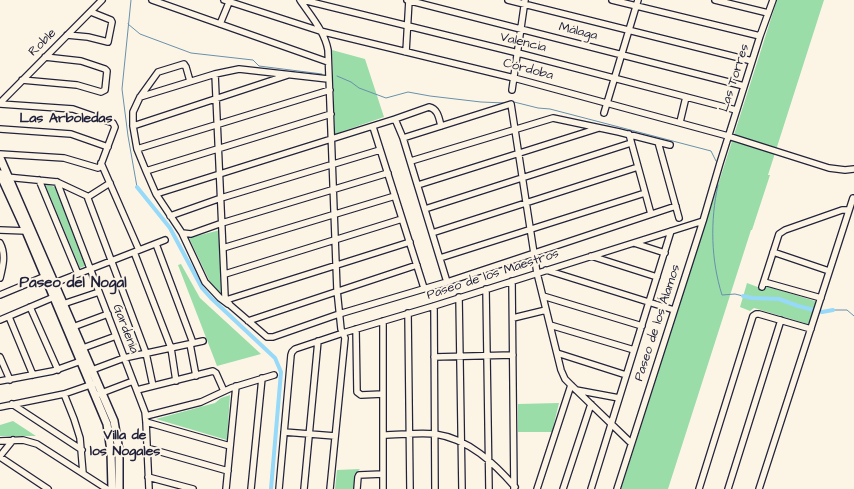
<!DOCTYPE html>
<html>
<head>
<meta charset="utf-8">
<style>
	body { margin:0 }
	canvas { display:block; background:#fcf5e5 }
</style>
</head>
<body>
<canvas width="854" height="489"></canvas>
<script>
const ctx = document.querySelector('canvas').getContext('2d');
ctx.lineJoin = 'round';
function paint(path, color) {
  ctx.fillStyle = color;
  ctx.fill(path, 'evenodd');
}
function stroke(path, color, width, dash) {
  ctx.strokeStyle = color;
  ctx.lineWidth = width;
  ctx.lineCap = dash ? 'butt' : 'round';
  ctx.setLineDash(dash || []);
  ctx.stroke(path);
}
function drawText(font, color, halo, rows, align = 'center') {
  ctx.font = font + ' "Architects Daughter",sans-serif';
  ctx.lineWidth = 4;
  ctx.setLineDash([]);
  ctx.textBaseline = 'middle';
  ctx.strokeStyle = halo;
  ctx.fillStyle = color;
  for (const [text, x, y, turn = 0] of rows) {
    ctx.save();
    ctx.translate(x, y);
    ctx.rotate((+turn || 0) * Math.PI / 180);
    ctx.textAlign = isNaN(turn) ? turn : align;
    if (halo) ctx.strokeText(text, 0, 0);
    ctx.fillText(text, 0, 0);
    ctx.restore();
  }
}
paint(new Path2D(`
	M777,0H824L768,175H770L752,230H751L668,489H621Z
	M332,50L365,59L384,117L335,134Z
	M45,184L55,187L85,266L80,268Z
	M220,230L221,297L210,282L189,238Z
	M181,264L200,298L261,354L217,366L178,265Z
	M747,283L763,289L766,286L815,301L816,302L809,323L808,324L754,308L750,311L740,307Z
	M230,395L227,440L156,419L215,403L221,398Z
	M559,403L552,432H518V404Z
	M13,421L36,436H0V425Z
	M360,469L354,475V489H335L337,470Z`), '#9adda9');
stroke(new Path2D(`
	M131,0L122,89L128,136L137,187
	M128,24L140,34L191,53L253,60L259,66L322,74
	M337,76L351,82L359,88L386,98L408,92L430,96L481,102L506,103
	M514,102L538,108L550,109L711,151L716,161
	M718,185C710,221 711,260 722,295L735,294L743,296
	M833,310H847L854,316`), '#6890ac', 1);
stroke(new Path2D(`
	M137,187L170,228L202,288L211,298L275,358L281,372L271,489
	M743,296L752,298L779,299L798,306L822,312L833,310`), '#97d9f8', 4);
const minor = new Path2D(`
	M152,0L328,62
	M224,0L320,31L514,78L728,136L829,168L845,170L854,169
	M300,0C310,15 325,32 328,50L337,290L341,329L345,338L330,489
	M303,0L518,53L736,110
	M407,0L744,86
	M508,0L752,61
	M612,0L760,36
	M715,0L768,13
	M220,24L230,0
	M67,35L88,37L108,42L112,22L111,20L91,12
	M406,52L409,0
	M215,74L225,297L230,305L267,337H273L339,314L447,282L676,206
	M22,80L77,85L101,92L105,90L107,71L105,69L81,61L45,57
	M190,81L186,67L184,64L158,72L140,97L133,112V126L137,149L146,171L156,194L182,233L191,234L222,223L388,173
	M512,90L525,0
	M140,97L215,74L239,69L328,79
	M0,103L102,0
	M0,104L73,109L113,123L115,127L100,167L98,168L64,158L0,154
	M604,113L638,0
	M395,119L429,107C438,109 439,118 441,126
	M680,122L686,97
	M133,126L288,75
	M373,127L424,288
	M0,129L71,134L108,147
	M629,134L651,214
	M403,138L447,282
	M658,142L679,218
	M137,149L330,90
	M411,161L553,118L619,132L670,145
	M101,163L139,250
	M146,171L331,114
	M6,177L57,182L87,196L146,353L153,386
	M39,180L78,274
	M57,182L145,412L146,422L149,489
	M418,185L599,128
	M156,194L395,119L403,138L511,104L537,273L561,370L565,379L571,385L631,443
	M88,197L110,183
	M425,209L631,143
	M170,216L221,198L380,150
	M0,230L26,231
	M182,233L205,282L220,298L228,304
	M432,233L638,167
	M0,243C6,254 3,266 0,278
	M634,243L665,253
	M156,244L193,343
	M223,248L395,196
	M134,252L171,348L176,381
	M773,252L829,271
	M591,256L657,277
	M440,258L645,193
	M546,270L674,310
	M225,274L402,219
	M512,281L514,489
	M764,282L821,298
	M52,284L165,240
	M762,287L779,234L785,230L842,210H849
	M486,289L489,489
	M0,295L48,275
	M543,296L642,326
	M459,297L462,489
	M226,300L410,242
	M63,304L99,292
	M434,306L435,489
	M30,307L58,370
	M408,313L410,489
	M9,317L33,375
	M513,318L546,310
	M0,320L54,297
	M248,321L417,265
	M383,321V489
	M550,325L634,350
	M73,327L108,314
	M356,329L357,392L361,395L383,394
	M190,344L196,376
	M83,348L116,336
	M557,353L626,375
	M0,357L10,380
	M434,357L513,355
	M92,370L124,358L203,341
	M0,381L53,371L81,361
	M137,390L213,371L216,373L224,391
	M576,390L619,398
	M64,394L74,419L80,438L83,473
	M99,394L133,381
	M12,404L82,450
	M0,407L64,394L93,384
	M146,416L201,402L231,388L274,375
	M146,422L230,446
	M284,432L335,436
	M383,435C399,435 419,432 435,434C469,439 494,463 515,487
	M0,441L23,440L37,444L107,489
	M147,448L228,471
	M0,456L13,440
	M0,457L48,489
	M148,477L193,489
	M226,489L236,386
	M251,489L262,378
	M279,489L291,355L292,352L295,349L343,333L434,306L703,221
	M304,489L318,341
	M357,489L358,477L359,475L383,474
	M537,489L571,385
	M563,489L591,404
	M591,489L671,231
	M617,489L703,221L720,163L760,36L773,0
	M699,489L753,316L756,314H759L811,329
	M728,489L781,320
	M759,489L853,198`);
const major = new Path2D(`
	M0,158L114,421L119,451V489
	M0,174L26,231L107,424L111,451L112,489`);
stroke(minor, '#22223b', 8);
stroke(major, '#22223b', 10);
stroke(minor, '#fcf5e5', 5.5);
stroke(major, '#fcf5e5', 7);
drawText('13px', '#22223b', '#fcf5e5', [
	["Málaga",578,32,14],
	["Roble",43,43,-45],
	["Valencia",523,43,14],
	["Córdoba",528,70,15],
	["Las Torres",735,78,-72],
	["Paseo de los Maestros",493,275,-18],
	["Paseo de los Álamos",658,323,-72],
	["Gardenia",125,329,69]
]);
drawText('bold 14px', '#22223b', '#fcf5e5', [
	["Las Arboledas",66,119],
	["Villa de",125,436],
	["los Nogales",125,452]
]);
drawText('bold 15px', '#22223b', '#fcf5e5', [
	["Paseo del Nogal",73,284]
]);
</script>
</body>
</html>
